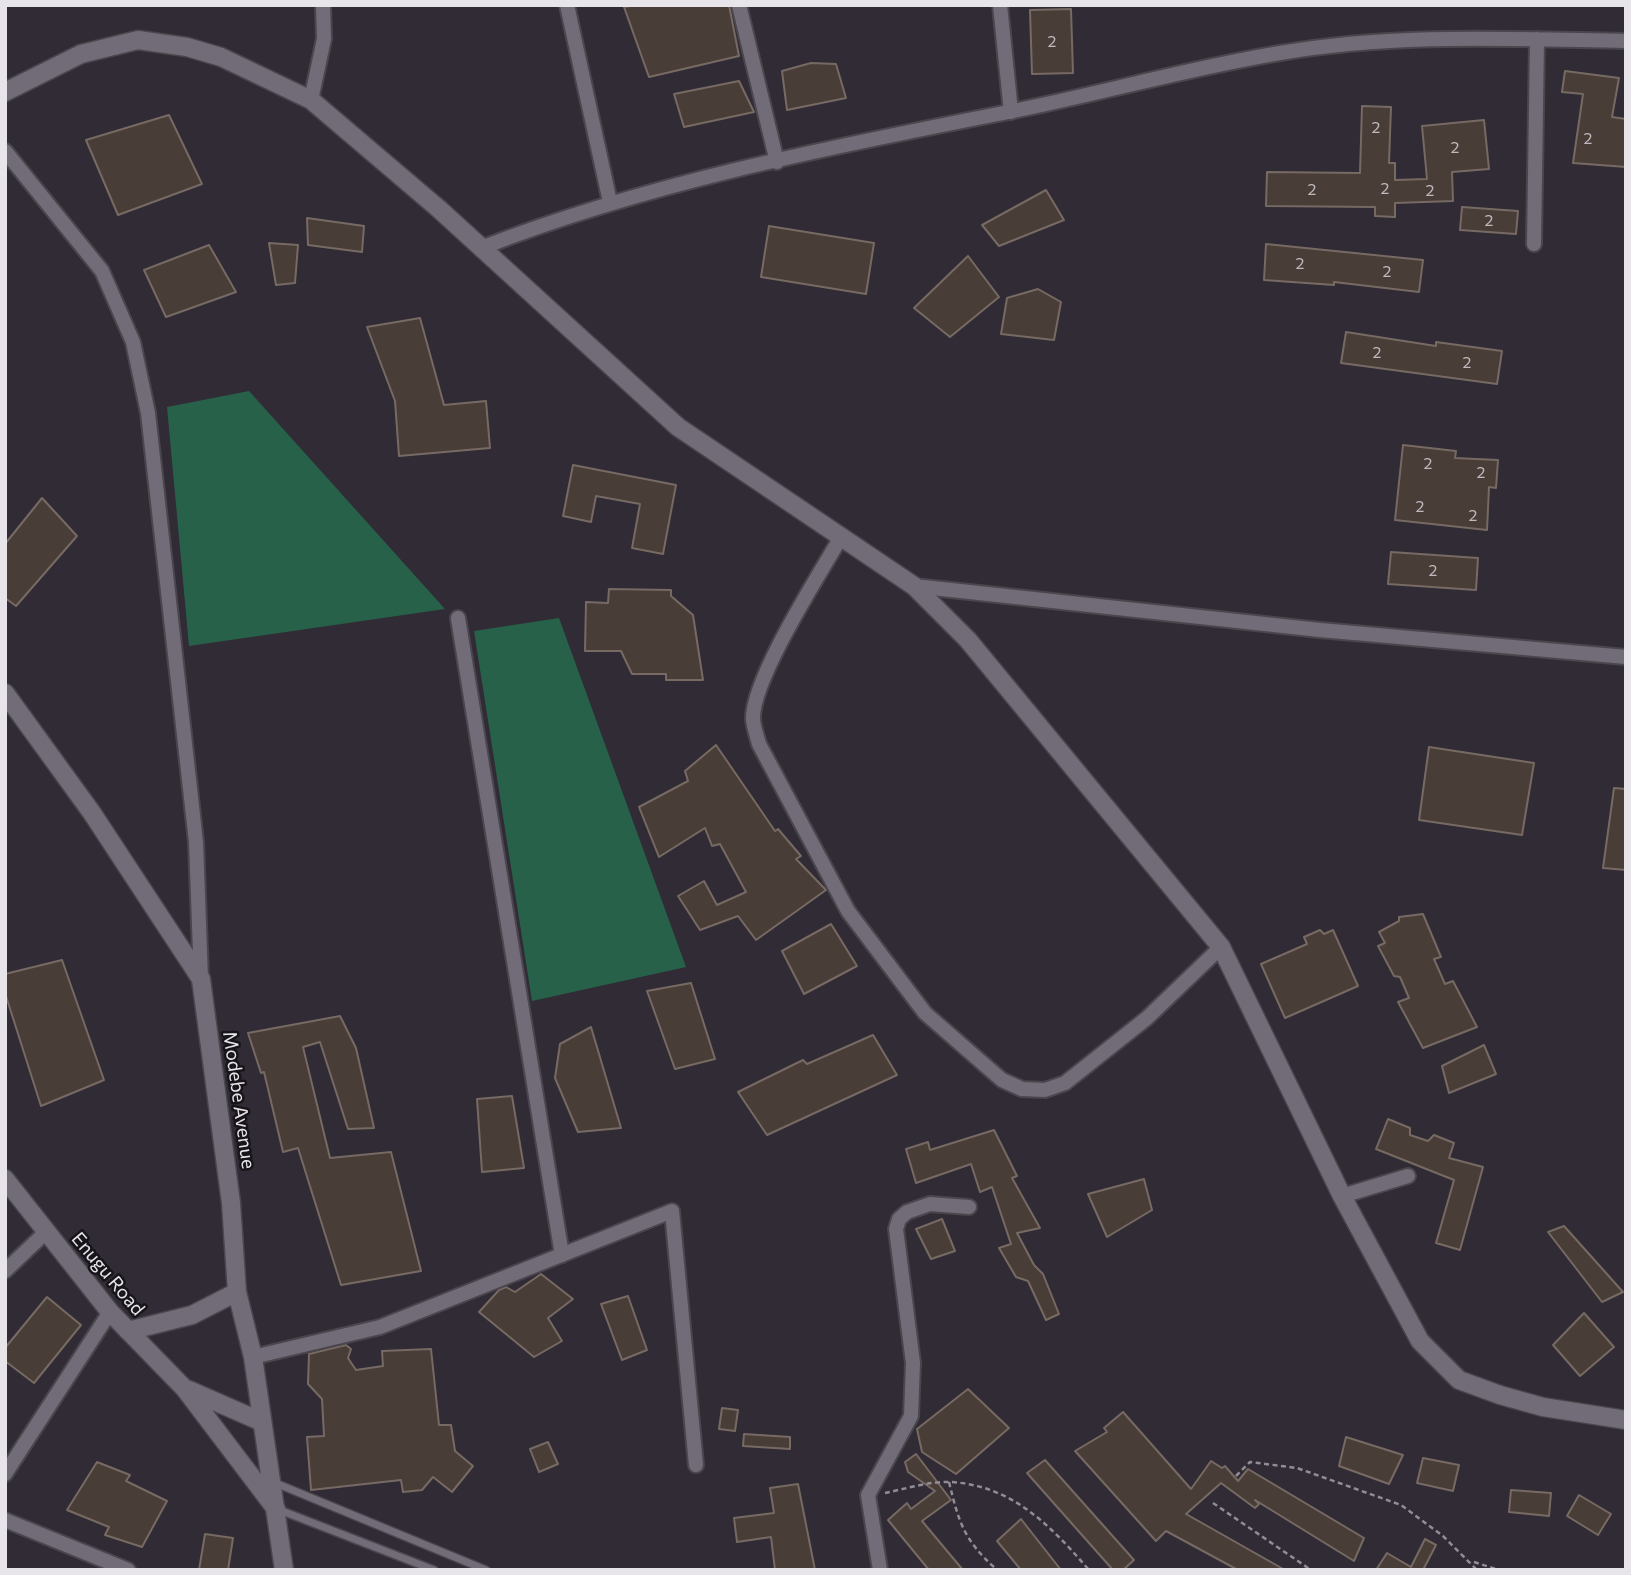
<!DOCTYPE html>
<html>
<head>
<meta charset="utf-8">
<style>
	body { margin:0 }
	#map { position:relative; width:1631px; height:1575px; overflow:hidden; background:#302b35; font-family:Commissioner,sans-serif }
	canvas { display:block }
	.frame { position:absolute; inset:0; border:7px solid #e7e4ea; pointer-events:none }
</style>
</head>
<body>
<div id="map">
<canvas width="1631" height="1575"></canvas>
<div class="frame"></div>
</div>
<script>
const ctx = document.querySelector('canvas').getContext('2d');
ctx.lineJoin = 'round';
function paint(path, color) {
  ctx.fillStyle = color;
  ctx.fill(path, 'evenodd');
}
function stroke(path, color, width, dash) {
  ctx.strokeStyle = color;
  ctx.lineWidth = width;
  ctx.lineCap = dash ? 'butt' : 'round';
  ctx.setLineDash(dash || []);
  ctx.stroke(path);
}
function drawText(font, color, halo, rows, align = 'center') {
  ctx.font = font + ' Commissioner,sans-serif';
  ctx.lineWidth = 5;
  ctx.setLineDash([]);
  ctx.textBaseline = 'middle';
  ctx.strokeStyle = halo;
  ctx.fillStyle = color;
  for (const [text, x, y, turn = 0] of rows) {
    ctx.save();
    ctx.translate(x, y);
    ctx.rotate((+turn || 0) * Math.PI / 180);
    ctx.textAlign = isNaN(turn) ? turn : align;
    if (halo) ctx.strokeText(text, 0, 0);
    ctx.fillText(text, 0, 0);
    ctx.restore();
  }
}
paint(new Path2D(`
	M249,391L445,609L189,646L167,407Z
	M559,618L686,967L532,1001L474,631Z`), '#28614a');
const building = new Path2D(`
	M636,5H729L739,56L649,77L624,7Z
	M1071,9L1073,73L1032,74L1030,10Z
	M811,63L836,64L846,98L787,110L782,71Z
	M1565,71L1619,78L1612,117L1626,119V167L1573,163L1583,94L1562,92Z
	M739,81L754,112L684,127L674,94Z
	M1362,106L1391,107L1389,163H1395V180L1427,179L1422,126L1484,120L1489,169L1452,172L1453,201L1395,203V217L1375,216V207L1266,206L1267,172L1360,173Z
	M169,115L202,184L118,215L86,140Z
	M1046,190L1064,220L999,246L982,225Z
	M1462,207L1518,211L1516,234L1460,230Z
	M307,218L364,226L362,252L308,245Z
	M769,226L874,243L866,294L761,277Z
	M269,243L298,245L295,283L276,285Z
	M1266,244L1423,260L1419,292L1334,282V285L1264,280Z
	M209,245L236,292L166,317L144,270Z
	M968,256L999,297L950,337L914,308Z
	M1038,289L1061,302L1054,340L1001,334L1007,298Z
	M420,318L444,405L486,401L490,448L399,456L395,401L367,327Z
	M1346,332L1436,346V342L1502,351L1497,384L1341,363Z
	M1403,445L1456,451L1455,458L1498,460L1496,488L1489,487L1487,530L1395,520Z
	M573,465L676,485L663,554L632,548L640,504L596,496L591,522L563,516Z
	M42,498L77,536L16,606L5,598V544Z
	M1391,552L1478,558L1476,590L1388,584Z
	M609,589L671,590V596L693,615L703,680H666V674H632L621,651H585L586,602L608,603Z
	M716,745L775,831L778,829L801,856L796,859L826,890L756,940L738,916L700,930L678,896L704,881L717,905L746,892L720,844L712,846L705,828L659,857L639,807L688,781L685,771Z
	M1429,747L1534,763L1522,835L1419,820Z
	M1614,788L1626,789V870L1603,868Z
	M1423,914L1441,957L1434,959L1445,984L1453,981L1477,1027L1423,1048L1398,1002L1409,998L1400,977L1394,976L1378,946L1385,943L1379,932L1399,921V917Z
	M831,924L857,966L804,994L782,951Z
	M1320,930L1324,934L1333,930L1358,986L1285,1018L1261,964L1307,944L1304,937Z
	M62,960L104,1080L41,1106L5,993V974Z
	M691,983L715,1059L675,1069L647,991Z
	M340,1016L356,1048L374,1128L348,1129L320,1042L303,1047L330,1158L391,1152L421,1271L341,1285L298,1148L283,1152L264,1072L261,1073L248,1033Z
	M591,1027L621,1128L578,1132L555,1078L560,1044Z
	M873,1035L897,1075L767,1135L738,1092L803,1060L807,1064Z
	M1484,1045L1496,1074L1449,1093L1442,1066Z
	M512,1096L524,1168L482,1172L477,1099Z
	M1388,1119L1410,1128V1135L1428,1141L1434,1135L1454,1143L1449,1158L1483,1167L1460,1250L1436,1243L1454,1180L1376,1149Z
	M994,1130L1017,1176L1012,1178L1040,1228L1017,1233L1034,1265L1043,1274L1059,1314L1046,1320L1028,1281L1016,1277L999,1248L1011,1244L992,1187L980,1192L971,1164L916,1183L906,1149L928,1142L930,1150Z
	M1144,1179L1152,1210L1107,1237L1088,1194Z
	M942,1219L955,1251L931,1259L916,1229Z
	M1564,1226L1623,1292L1602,1302L1548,1232Z
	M541,1274L573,1299L548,1318L562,1341L534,1357L479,1312L499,1290L506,1287L515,1292Z
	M628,1296L647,1350L622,1360L601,1304Z
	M47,1297L81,1325L34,1383L5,1361V1348Z
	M1584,1313L1614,1347L1580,1376L1553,1345Z
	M346,1345L351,1349L348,1358L356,1370L383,1366L382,1351L431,1349L439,1425H451L455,1451L473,1466L452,1492L433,1477L422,1490L403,1492L401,1480L311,1490L307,1437L324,1436L322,1399L308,1384L309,1354Z
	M968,1389L1009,1428L956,1474L922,1452L917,1429Z
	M722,1408L738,1410L735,1431L719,1429Z
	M1123,1412L1191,1489L1211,1461L1222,1468L1225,1466L1238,1481L1248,1469L1364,1538L1354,1561L1255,1500L1259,1504L1255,1508L1221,1483L1186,1514L1285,1570H1238L1166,1531L1156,1541L1075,1451L1107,1432L1104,1428Z
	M744,1434L790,1437V1449L743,1446Z
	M1346,1437L1403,1455L1389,1484L1339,1466Z
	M548,1442L558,1464L539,1472L530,1449Z
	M916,1454L951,1500L922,1521L963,1570H929L888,1520L907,1503L911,1509L935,1491L908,1472L905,1462Z
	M1423,1458L1459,1465L1453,1491L1417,1483Z
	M1045,1460L1134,1560L1123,1570H1113L1027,1473Z
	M97,1462L130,1475L126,1481L167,1501L142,1547L105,1535L109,1527L67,1510Z
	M798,1484L815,1570H775L771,1537L737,1542L734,1518L774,1513L770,1488Z
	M1511,1490L1551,1493L1549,1516L1509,1512Z
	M1579,1495L1611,1514L1598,1535L1567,1516Z
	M1021,1519L1061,1570H1021L997,1541Z
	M205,1534L233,1538L228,1570H199Z
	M1425,1539L1436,1545L1423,1570H1376L1387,1553L1411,1567Z`);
paint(building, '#493d38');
stroke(building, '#766a63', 2);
const service = new Path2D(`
	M273,1482L486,1570
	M277,1509L434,1570`);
const minor = new Path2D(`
	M567,5L610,202
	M739,5L777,162
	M1000,5L1011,112
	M311,100L324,39L323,5
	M5,151L102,271L133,342L148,413L196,842L201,979
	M1534,244L1537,39
	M481,248C645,184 821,149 993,115C1089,97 1183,69 1280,53C1395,33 1510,39 1626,41
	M841,537C819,575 753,678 753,718C753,726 757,736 759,744L848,911L925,1013L1002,1080L1022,1089L1045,1090L1065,1083L1147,1018L1221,947
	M914,586L1320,630L1626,657
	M458,618L562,1255
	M1342,1196L1408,1176
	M5,1271L46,1232
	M253,1357L380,1327L672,1211L696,1465
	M5,1474L110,1312
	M5,1520L128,1570
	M880,1570L868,1495L911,1416L913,1363L896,1229L899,1219L907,1212L930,1204L969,1207`);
const tertiary = new Path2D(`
	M5,92L81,54L138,40L187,47L221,57L311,100L439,209L678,427L914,586L968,640L1221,947L1342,1196L1420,1341L1459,1380L1500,1395L1543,1407L1626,1420
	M5,693L92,813L201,979L231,1203L237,1292L253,1357L284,1570
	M5,1179L110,1312L185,1389L276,1509
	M128,1331L192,1315L237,1292
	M189,1390L262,1422`);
stroke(service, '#4a464d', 10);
stroke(minor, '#4a464d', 18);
stroke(tertiary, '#4a464d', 21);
stroke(new Path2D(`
	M1236,1476L1250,1462L1297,1468L1401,1505L1443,1536L1477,1570
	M949,1482C959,1523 964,1540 996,1569
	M885,1493C905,1489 930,1481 950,1482C1012,1485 1051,1526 1089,1570
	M1213,1503L1311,1570
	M1474,1562L1499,1570`), '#918d95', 2.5, [5, 3.5]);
stroke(service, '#726c78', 7);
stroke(minor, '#726c78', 14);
stroke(tertiary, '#726c78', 18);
drawText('16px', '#c0babe', null, [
	["2",1052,42],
	["2",1376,128],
	["2",1588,139],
	["2",1455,148],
	["2",1385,189],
	["2",1312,190],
	["2",1430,191],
	["2",1489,221],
	["2",1300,264],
	["2",1387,272],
	["2",1377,353],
	["2",1467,363],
	["2",1428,464],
	["2",1481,473],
	["2",1420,507],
	["2",1473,516],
	["2",1433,571]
]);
drawText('19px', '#e7e4ea', '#171519', [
	["Modebe Avenue",239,1100,82],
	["Enugu Road",108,1274,50]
]);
</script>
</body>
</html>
